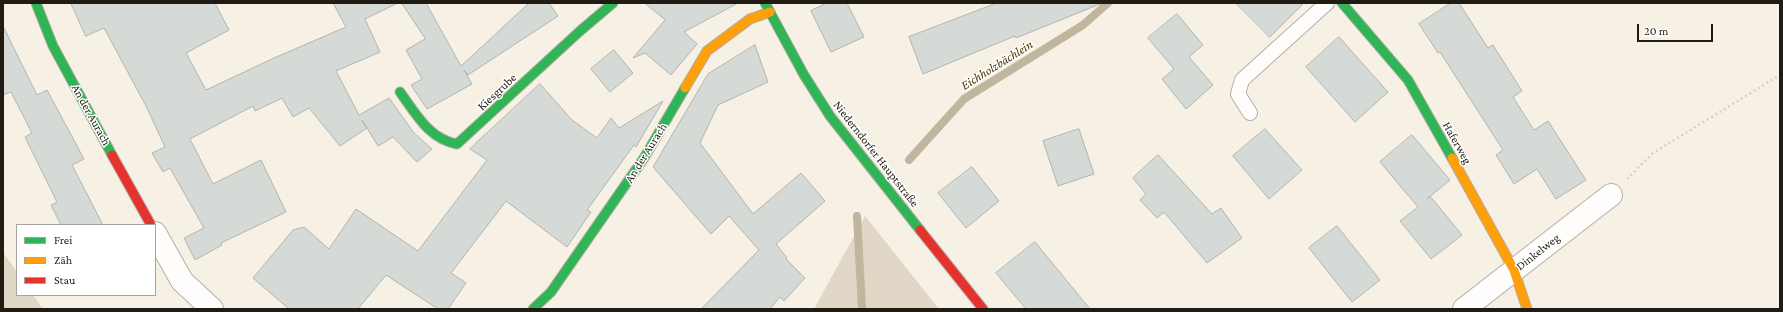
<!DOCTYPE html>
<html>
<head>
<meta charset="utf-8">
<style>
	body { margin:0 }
	#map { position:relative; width:1783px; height:312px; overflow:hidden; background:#f7f1e5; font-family:"Crimson Pro",serif }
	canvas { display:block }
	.frame { position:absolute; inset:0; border:4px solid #211c13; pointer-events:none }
	.legend { position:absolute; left:16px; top:224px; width:140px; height:72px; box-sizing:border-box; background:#fff; border:1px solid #a6a4a1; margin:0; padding:5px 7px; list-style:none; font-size:12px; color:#211c13 }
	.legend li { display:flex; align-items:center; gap:8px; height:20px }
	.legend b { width:20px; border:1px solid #a6a4a1 }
	.scale { position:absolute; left:1637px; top:24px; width:76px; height:18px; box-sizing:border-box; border:2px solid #211c13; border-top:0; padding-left:5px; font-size:12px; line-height:14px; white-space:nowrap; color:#211c13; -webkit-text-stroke:3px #fff; paint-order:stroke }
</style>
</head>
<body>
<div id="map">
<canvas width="1783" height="312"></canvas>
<div class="frame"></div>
<ul class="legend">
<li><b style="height:5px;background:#30b455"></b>Frei</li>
<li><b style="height:5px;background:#ff9f0a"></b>Zäh</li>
<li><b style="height:5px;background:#e5322d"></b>Stau</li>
</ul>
<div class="scale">20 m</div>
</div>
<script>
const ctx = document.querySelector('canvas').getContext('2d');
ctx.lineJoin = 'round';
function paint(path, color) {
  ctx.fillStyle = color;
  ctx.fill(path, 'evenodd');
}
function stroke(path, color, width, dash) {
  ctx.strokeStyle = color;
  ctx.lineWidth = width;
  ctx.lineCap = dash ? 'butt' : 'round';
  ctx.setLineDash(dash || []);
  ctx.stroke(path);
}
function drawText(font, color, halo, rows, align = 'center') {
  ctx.font = font + ' "Crimson Pro",serif';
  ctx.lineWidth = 3;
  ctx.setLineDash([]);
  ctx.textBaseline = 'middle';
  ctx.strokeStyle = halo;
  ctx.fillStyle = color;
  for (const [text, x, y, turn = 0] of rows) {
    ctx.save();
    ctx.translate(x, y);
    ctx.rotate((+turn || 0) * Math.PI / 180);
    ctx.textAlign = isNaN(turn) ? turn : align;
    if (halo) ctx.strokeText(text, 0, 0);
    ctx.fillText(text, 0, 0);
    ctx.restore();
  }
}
paint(new Path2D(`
	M865,216L939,309H814Z
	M3,252L17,272V295H33L43,309H3Z`), '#e0d7c6');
stroke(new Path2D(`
	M909,160L964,99L1083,25L1108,3
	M857,216L862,309`), '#c0b59e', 8);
const building = new Path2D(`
	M71,3H215L229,30L186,53L206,90L274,58L346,27L333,3H398L365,19L380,52L336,71L359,115L389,98L414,133L432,149L417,162L393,137L378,146L362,120L367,128L340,146L309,108L293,117L282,98L255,111L253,106L190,139L213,184L261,160L286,212L221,243L222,245L195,260L184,238L204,228L170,168L163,172L152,153L165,147L146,106L104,28L86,36Z
	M402,3H426L461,66L529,3H549L558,16L468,75L464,70L472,84L427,109L411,85L422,79L406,50L425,39Z
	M645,3H738L684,32L697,44L671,75L645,53L633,58L665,20Z
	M827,3H847L864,37L831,52L811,11Z
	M997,3H1100V4L1016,38L1015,36L923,74L909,37Z
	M1236,3H1304L1270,37Z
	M1451,3H1459L1488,48L1493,45L1522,91L1513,97L1534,130L1548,121L1586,180L1556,199L1537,169L1514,184L1496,155L1503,150L1440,52L1438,53L1419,24Z
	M1177,14L1203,45L1189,57L1213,85L1186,109L1162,79L1174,69L1148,38Z
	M3,26L37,95L47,90L84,159L72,165L103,225H61L51,205L57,202L25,137L32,133L11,92L3,95Z
	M1339,37L1388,92L1355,122L1306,67Z
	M755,45L768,82L718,105L700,143L753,214L801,173L825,201L776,244L787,258L786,259L805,278L784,301L780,297L770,309H701L759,250L729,216L711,234L653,167L708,74Z
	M614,50L633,73L610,92L591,69Z
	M540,84L572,120L597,138L611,118L619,128L663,101L636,147L634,145L587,210L591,212L567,247L506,201L451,273L466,283L448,309H438L386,275L358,309H289L253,278L293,230L304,227L329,249L356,209L418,251L487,160L470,149Z
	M1079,129L1094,174L1058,186L1043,141Z
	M1265,129L1302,170L1269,199L1233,156Z
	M1412,135L1450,180L1427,199L1430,196L1462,235L1431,259L1400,221L1418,207L1380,162Z
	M1158,155L1212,214L1221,208L1242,238L1207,263L1164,212L1157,218L1140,200L1146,194L1133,178Z
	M972,167L999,201L966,228L938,193Z
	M1337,226L1380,280L1352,302L1309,248Z
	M1035,242L1090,309H1026L996,273Z`);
paint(building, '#d6dad6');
stroke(building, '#b0b4b0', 1);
const lane = new Path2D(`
	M1250,113L1238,94L1242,80L1327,3`);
const street = new Path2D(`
	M155,233L182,281L212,309
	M1464,309L1611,195`);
const fast = new Path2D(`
	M36,3L53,46L112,155
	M765,3L804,75L830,116L920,230
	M1342,3L1408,80L1452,158
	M400,92C416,114 429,139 457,144L580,31L613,3
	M533,309L551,292L644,158L685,88`);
const slow = new Path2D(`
	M685,88L707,51L750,19L770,12
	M1452,158L1514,270L1527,309`);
const jam = new Path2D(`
	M112,155L151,225
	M920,230L983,309`);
stroke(lane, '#b5b0a6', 16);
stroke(street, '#b5b0a6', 24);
stroke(fast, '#b5b0a6', 11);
stroke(slow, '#b5b0a6', 11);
stroke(jam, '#b5b0a6', 11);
stroke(new Path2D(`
	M1627,179L1653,153L1780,75`), '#d2d2ce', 2.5, [2, 3]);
stroke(lane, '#fefdfb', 14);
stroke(street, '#fefdfb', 22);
stroke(fast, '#30b455', 9);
stroke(slow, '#ff9f0a', 9);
stroke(jam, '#e5322d', 9);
drawText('12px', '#211c13', '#fff', [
	["Kiesgrube",497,92,-43],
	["An der Aurach",91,115,61],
	["Haferweg",1457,143,61],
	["An der Aurach",646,153,-58],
	["Niederndorfer Hauptstraße",876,154,52],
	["Dinkelweg",1538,252,-38]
]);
drawText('italic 13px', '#4d3802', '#fff', [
	["Eichholzbächlein",997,65,-32]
]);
</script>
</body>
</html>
